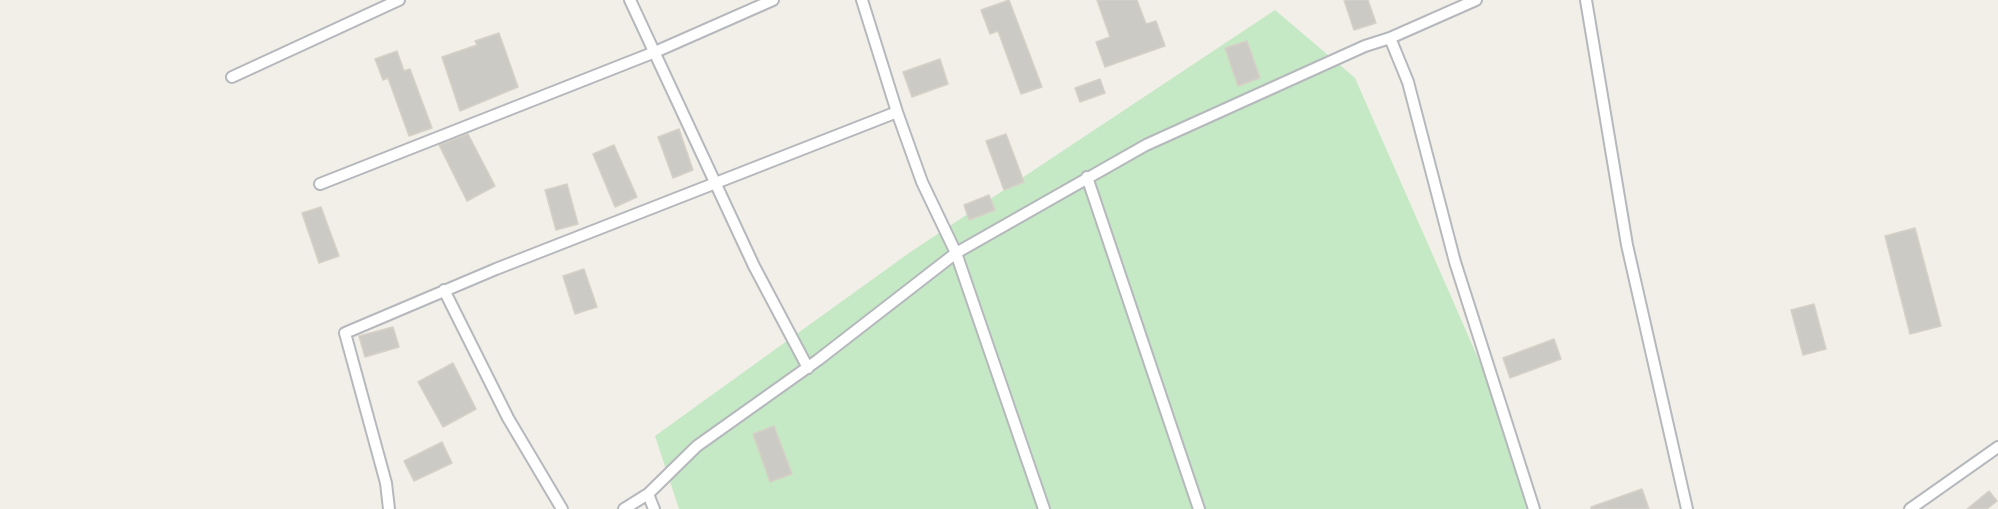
<!DOCTYPE html>
<html>
<head>
<meta charset="utf-8">
<style>
	body { margin:0 }
	canvas { display:block; background:#f1efe8 }
</style>
</head>
<body>
<canvas width="1998" height="509"></canvas>
<script>
const ctx = document.querySelector('canvas').getContext('2d');
ctx.lineJoin = 'round';
function paint(path, color) {
  ctx.fillStyle = color;
  ctx.fill(path, 'evenodd');
}
function stroke(path, color, width, dash) {
  ctx.strokeStyle = color;
  ctx.lineWidth = width;
  ctx.lineCap = dash ? 'butt' : 'round';
  ctx.setLineDash(dash || []);
  ctx.stroke(path);
}
paint(new Path2D(`
	M1275,10L1355,78L1511,433L1537,509H679L655,436L909,253Z`), '#c5e8c5');
const building = new Path2D(`
	M1009,0L1042,87L1021,94L998,31L990,34L981,10Z
	M1097,0H1137L1146,24L1156,21L1165,46L1105,67L1096,42L1110,37Z
	M1344,0H1368L1376,23L1354,30Z
	M499,33L518,87L460,111L442,57L477,45L475,41Z
	M1247,41L1260,78L1238,86L1225,48Z
	M397,51L404,71L410,69L432,128L409,136L388,78L383,80L375,59Z
	M940,59L948,84L912,97L903,72Z
	M1100,79L1105,93L1080,102L1075,88Z
	M679,129L693,170L673,178L658,137Z
	M468,134L495,186L467,201L439,145Z
	M1006,134L1024,182L1004,190L986,141Z
	M614,145L637,197L615,207L593,154Z
	M567,184L578,224L556,230L545,190Z
	M989,195L995,210L969,220L964,205Z
	M321,207L339,256L319,263L302,213Z
	M1915,228L1941,326L1910,334L1885,236Z
	M584,269L597,307L575,314L563,276Z
	M1814,304L1826,349L1803,355L1791,310Z
	M393,327L399,347L365,357L359,336Z
	M1554,339L1561,359L1510,378L1503,358Z
	M453,363L476,409L443,427L418,382Z
	M774,426L792,474L770,482L753,434Z
	M442,442L452,463L414,481L404,461Z
	M1642,489L1649,509H1591V507Z
	M1989,491L1997,501L1987,509H1967Z`);
paint(building, '#cccac5');
stroke(building, '#d6d1c6', 1.5);
const minor = new Path2D(`
	M630,0L754,266L808,368
	M862,0L897,112L922,182L956,253L1044,509
	M1586,0L1627,245L1687,509
	M1390,38L1476,0
	M232,77L399,0
	M1087,177L1199,509
	M320,184L655,52L773,0
	M444,290L508,418L562,509
	M389,509L386,483L345,333L496,269L897,112
	M624,509L648,494
	M654,509L648,494L697,446L818,360L956,253L1146,145L1365,46L1390,38L1408,82L1455,262L1534,509
	M1910,509L1998,447`);
stroke(minor, '#b5b8bc', 14);
stroke(minor, '#fff', 10);
</script>
</body>
</html>
